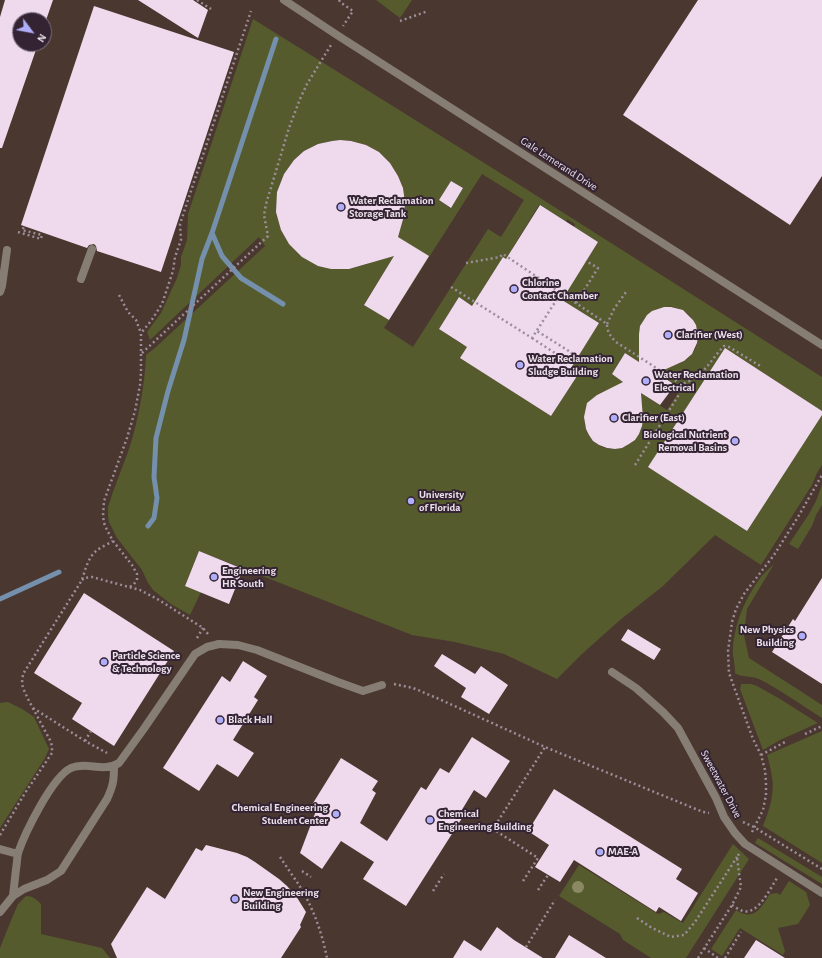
<!DOCTYPE html>
<html>
<head>
<meta charset="utf-8">
<style>
	body { margin:0 }
	#map { position:relative; width:822px; height:958px; overflow:hidden; background:#3f2e3e; font-family:"Alegreya Sans",sans-serif }
	canvas { display:block }
	.north { position:absolute; left:12px; top:12px; width:40px; height:40px; box-sizing:border-box; background:#342433; border:1px solid #7e707d; border-radius:50%; rotate:122deg; font-size:11px; font-weight:700; line-height:16px; text-align:center; color:#ece1eb }
	.north::after { content:''; display:block; margin:auto; width:14px; height:18px; background:#b0aefa; clip-path:polygon(50% 0,100% 100%,50% 72%,0 100%) }
</style>
</head>
<body>
<div id="map">
<canvas width="822" height="958"></canvas>
<div class="north">N</div>
</div>
<script>
const ctx = document.querySelector('canvas').getContext('2d');
ctx.lineJoin = 'round';
function paint(path, color) {
  ctx.fillStyle = color;
  ctx.fill(path, 'evenodd');
}
function stroke(path, color, width, dash) {
  ctx.strokeStyle = color;
  ctx.lineWidth = width;
  ctx.lineCap = dash ? 'butt' : 'round';
  ctx.setLineDash(dash || []);
  ctx.stroke(path);
}
function drawText(font, color, halo, rows, align = 'center') {
  ctx.font = font + ' "Alegreya Sans",sans-serif';
  ctx.lineWidth = 4;
  ctx.setLineDash([]);
  ctx.textBaseline = 'middle';
  ctx.strokeStyle = halo;
  ctx.fillStyle = color;
  for (const [text, x, y, turn = 0] of rows) {
    ctx.save();
    ctx.translate(x, y);
    ctx.rotate((+turn || 0) * Math.PI / 180);
    ctx.textAlign = isNaN(turn) ? turn : align;
    if (halo) ctx.strokeText(text, 0, 0);
    ctx.fillText(text, 0, 0);
    ctx.restore();
  }
}
paint(new Path2D(`
	M0,0H822V958H0ZM20,20H44V44H20Z`), '#4a372f');
paint(new Path2D(`
	M376,0H412L400,18Z
	M253,19L526,189L822,377V411L725,348L822,415V465L817,473L812,485L761,565L715,535L663,586L620,620L582,654L557,679L504,654L455,642L412,635L199,551L185,585L201,592L190,615L171,604L153,590L147,581L142,570L117,538L109,522L108,516V507C114,487 122,469 129,449C138,422 145,384 146,355L156,347L265,246L259,237L150,340L147,332L161,313L177,278L181,265V257L187,240L188,214ZM340,140L351,141L366,145L379,152L390,163L398,176L403,188L405,202L404,216L400,230L381,255L367,264L349,269H331L302,257L289,244L281,230L277,192L284,174L294,160L304,151L318,144L332,141ZM482,174L524,200L501,237L488,229L413,347L384,328ZM451,181L463,188L450,208L439,200ZM539,205L566,222L567,219L575,224L574,227L598,242L570,286L512,249ZM404,241L428,256L389,320L364,304ZM503,257L548,286L525,322L480,293ZM459,297L484,314L463,345L439,329ZM561,300L599,323L542,330ZM664,307C668,307 672,306 676,308C693,312 702,331 696,347C693,353 689,358 684,361C680,364 674,365 669,366L640,346C636,326 644,312 664,307ZM625,353L681,389L667,410L612,374ZM461,358L579,373L551,416ZM609,390L641,408C652,447 603,464 588,433C583,424 584,419 588,410C593,397 595,394 609,390Z
	M822,485V505L816,515L812,526L798,549L789,544L809,514L816,501Z
	M774,564L747,609L744,635L749,658L822,705V718C801,705 781,690 759,679C752,676 739,677 735,673C735,667 734,661 733,655C732,628 745,598 761,577C765,572 770,568 774,564Z
	M741,684H751L757,686L780,699L818,723L780,740L763,750L740,689Z
	M8,702L22,709L34,717L49,749L45,758L0,828V703Z
	M822,731V863L763,826C769,811 775,793 772,777C771,770 769,762 767,755Z
	M758,838L822,877V884L755,843Z
	M733,844L749,859L686,958H651L623,940L620,934L559,896L579,865L658,914L664,912L683,923Z
	M789,881L806,892L810,905L798,924L778,928L785,951L783,955L740,928L722,956L711,949L736,910C754,922 761,908 770,894L777,893L780,895Z
	M26,896C33,896 36,899 41,904V934L102,948L110,958H0V948L10,923L18,904Z`), '#565b2e');
stroke(new Path2D(`
	M212,233L222,256L241,278L283,304
	M148,526L154,518L157,498L154,477L156,438L168,391L184,340L202,259L212,233L276,39
	M0,599L59,572`), '#7490ac', 5);
paint(new Path2D(`
	M5,0H53L44,26V20H20V44H38L2,148H0V17Z
	M138,0H193L208,10L198,38Z
	M698,0H822V176L790,225L623,115Z
	M94,6L234,52L161,272L97,251L96,246L94,244L89,245L87,248L21,225Z
	M340,140L351,141L366,145L379,152L390,163L398,176L403,188L405,202L404,216L398,237L429,256L389,320L364,305L394,256L349,269H331L318,266L302,257L289,244L281,230L276,212L277,192L284,174L294,160L304,151L318,144L332,141Z
	M451,181L463,188L451,208L439,200Z
	M540,205L598,242L562,300L599,323L571,368L579,373L551,416L460,358L467,347L439,329L459,297L472,306L503,257L506,259Z
	M664,307H671L683,310L693,320L696,325L698,336L697,343L692,354L684,361L657,373L675,385L660,405L641,393L643,419L642,426L639,434L635,440L629,444L622,448L615,449L607,448L599,445L593,441L589,435L586,429L584,417L587,403L597,395L623,382L612,374L625,353L639,362V334L640,326L647,315L652,311Z
	M725,348L822,411V415L747,531L648,467Z
	M199,551L243,569L229,604L185,586Z
	M822,578V684L772,652L793,619L795,621Z
	M84,593L174,651L114,746L72,719L82,703L34,673Z
	M628,629L661,649L654,660L621,640Z
	M442,654L475,674L481,666L508,685L489,714L461,697L466,688L434,666Z
	M243,661L267,676L254,697L258,700L233,740L254,753L238,777L217,764L199,791L163,768L222,676L230,682Z
	M472,737L510,761L486,798L474,790L460,813L464,815L406,906L363,879L374,862L341,841L322,869L300,853L316,811L310,808L341,758L378,781L372,790L376,793L360,823L387,841L421,787L426,790L440,768L449,773Z
	M554,789L682,869L676,879L698,893L681,921L659,907L656,912L574,860L560,882L535,867L549,845L528,831Z
	M206,845L237,853L247,857L255,862L279,879L287,886L296,896L306,912L300,925L301,927L281,958H117L111,944L147,887L165,899L196,848L202,851Z
	M497,927L514,940L543,958H453L464,940L481,951Z
	M569,935L606,958H555Z
	M756,940L785,958H744Z`), '#efd9ed');
stroke(new Path2D(`
	M197,0L211,9
	M339,0L340,2L353,11L343,26
	M400,21L428,11
	M18,232L41,239L42,235L22,230L24,227
	M466,263L500,257L503,254L607,324C607,331 610,336 616,342L681,384C703,379 710,360 724,346L729,347L762,367
	M451,287L532,338L561,293
	M119,295L128,312L136,320L141,333
	M576,303L598,268L586,261
	M607,324L614,309L626,292
	M532,338L567,361L572,353L537,331
	M142,353L268,236L264,215L266,204L289,128L300,99L307,84L331,45
	M635,465L680,393L682,388L681,384
	M82,580L84,578L92,577L140,590L159,600L203,628L208,634
	M130,587L134,584L137,580V574L132,565L113,541L107,530L104,523L103,516L104,501L127,438L135,411L140,385L141,372V333L151,321L162,304L173,271L175,257L181,240L180,224L251,11
	M197,638L203,628
	M394,684L413,688L439,699L545,747L703,812L709,813
	M33,708L85,741L107,753
	M805,734L822,726
	M85,741L91,731
	M761,755L785,742
	M743,822L754,827L822,869
	M752,832L763,810L766,795V782L765,770L761,755L753,739L729,673L728,651L732,622L736,609L744,594L774,555L798,517L822,475
	M0,835L25,793L52,753V747L51,742L28,699L23,688L22,683L23,674L82,580C85,570 88,558 96,551C101,547 108,544 113,541
	M280,857C286,866 293,876 299,885C313,907 322,933 327,958
	M302,871L311,877
	M523,881L538,858L493,829L545,747
	M538,890L548,875
	M433,891L444,874
	M732,905C735,907 739,910 743,911C758,915 770,889 777,878
	M637,918L652,928L671,937L684,935L695,922L737,857
	M526,947L555,900
	M704,948L718,958
	M698,958L732,905L741,887L739,873L737,857L739,854
	M725,958L741,932`), '#9b8d9a', 2.5, [2, 3]);
stroke(new Path2D(`
	M81,279L92,249
	M0,292L2,286L7,250
	M612,672L636,688L663,712L678,728L716,798L724,817L735,833L745,844L822,893
	M0,849L18,854
	M13,896C14,887 15,878 16,869C17,864 17,858 18,853C25,833 52,777 71,768C88,761 103,773 119,763L143,730L195,654L207,647L219,644
	M0,912L13,896L24,889L47,880L61,871L107,799C113,786 114,781 114,766`), '#867d75', 8);
stroke(new Path2D(`
	M284,0L337,35L822,345
	M219,644L238,645L257,650L338,682L363,691L382,685`), '#867d75', 8);
ctx.fillStyle = '#8b8963';
for (const [x, y] of [
	[578,887]
]) {
  ctx.beginPath();
  ctx.arc(x, y, 6, 0, 2 * Math.PI);
  ctx.fill();
}
for (const [x, y, r, color] of [
	[341,207,4,"#b0aefa"],
	[514,289,4,"#b0aefa"],
	[668,335,4,"#b0aefa"],
	[520,365,4,"#b0aefa"],
	[646,381,4,"#b0aefa"],
	[614,418,4,"#b0aefa"],
	[735,441,4,"#b0aefa"],
	[411,501,4,"#b0aefa"],
	[214,577,4,"#b0aefa"],
	[802,636,4,"#b0aefa"],
	[104,662,4,"#b0aefa"],
	[220,720,4,"#b0aefa"],
	[336,814,4,"#b0aefa"],
	[430,820,4,"#b0aefa"],
	[600,852,4,"#b0aefa"],
	[235,899,4,"#b0aefa"]
]) {
  const dot = new Path2D();
  dot.arc(x, y, r, 0, 2 * Math.PI);
  ctx.fillStyle = color;
  ctx.fill(dot);
  stroke(dot, '#342433', 1.5);
}
drawText('11px', '#ece1eb', '#342433', [
	["Gale Lemerand Drive",559,164,33],
	["Sweetwater Drive",721,784,62]
]);
drawText('bold 11px', '#ece1eb', '#342433', [
	["Water Reclamation",349,201],
	["Storage Tank",349,214],
	["Chlorine",522,283],
	["Contact Chamber",522,296],
	["Clarifier (West)",676,335],
	["Water Reclamation",528,359],
	["Sludge Building",528,372],
	["Water Reclamation",654,375],
	["Electrical",654,388],
	["Clarifier (East)",622,418],
	["Biological Nutrient",727,435,"right"],
	["Removal Basins",727,448,"right"],
	["University",419,495],
	["of Florida",419,508],
	["Engineering",222,571],
	["HR South",222,584],
	["New Physics",794,630,"right"],
	["Building",794,643,"right"],
	["Particle Science",112,656],
	["& Technology",112,669],
	["Black Hall",228,720],
	["Chemical Engineering",328,808,"right"],
	["Student Center",328,821,"right"],
	["Chemical",438,814],
	["Engineering Building",438,827],
	["MAE-A",608,852],
	["New Engineering",243,893],
	["Building",243,906]
], 'left');
</script>
</body>
</html>
